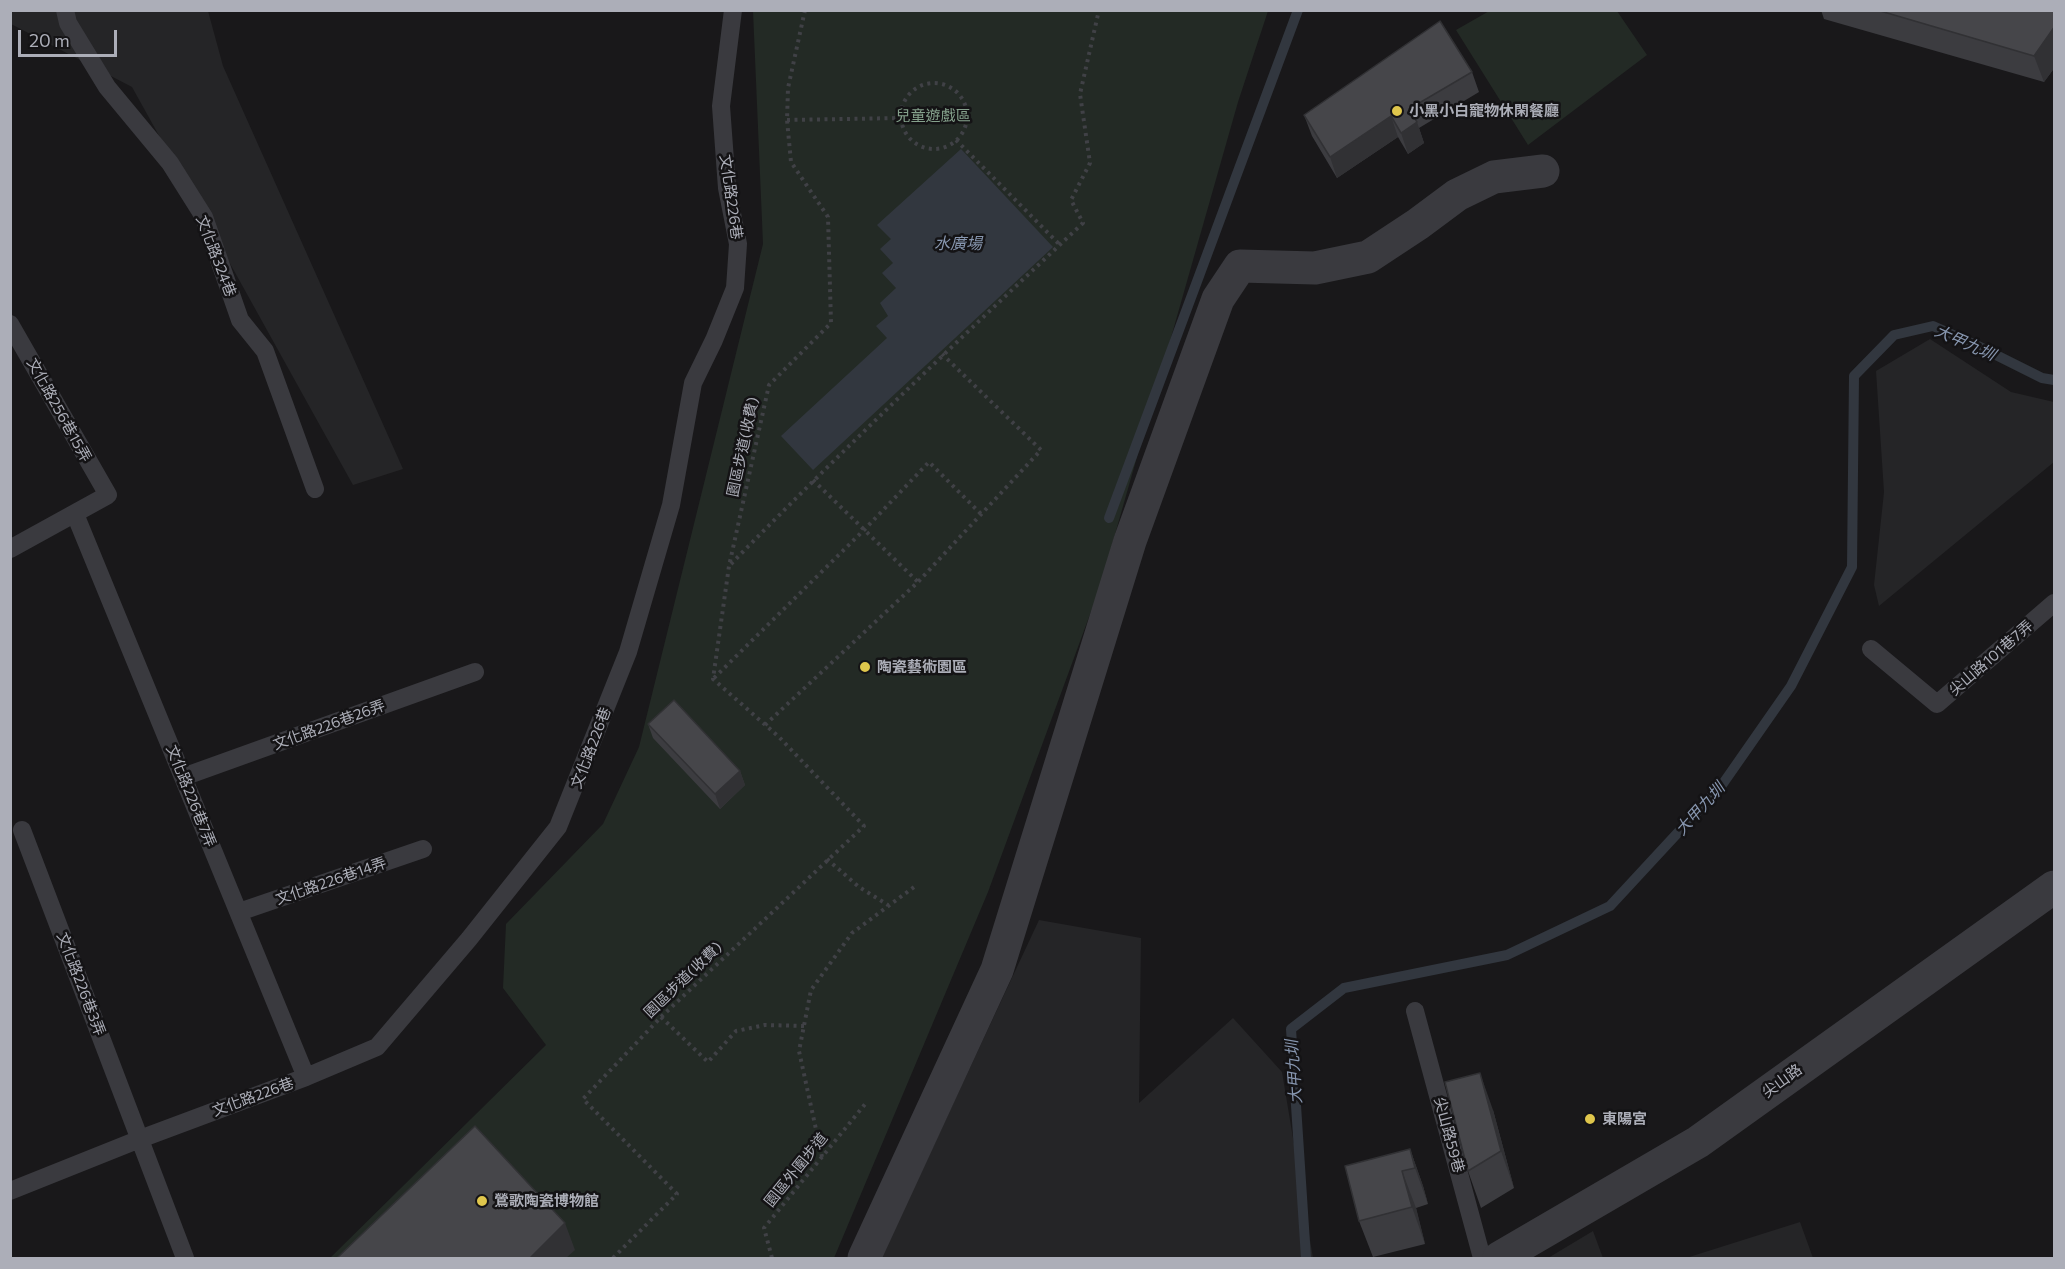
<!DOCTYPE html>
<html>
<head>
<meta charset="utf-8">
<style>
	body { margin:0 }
	#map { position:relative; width:2065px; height:1269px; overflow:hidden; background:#19181a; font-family:Commissioner,sans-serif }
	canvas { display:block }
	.frame { position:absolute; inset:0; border:12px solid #acaeb8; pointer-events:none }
	.scale { position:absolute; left:18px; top:30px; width:99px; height:27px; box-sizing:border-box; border:3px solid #acaeb8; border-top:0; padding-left:8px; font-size:18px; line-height:21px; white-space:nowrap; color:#acaeb8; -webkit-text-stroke:4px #141315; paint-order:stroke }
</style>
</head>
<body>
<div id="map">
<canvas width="2065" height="1269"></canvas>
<div class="frame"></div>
<div class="scale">20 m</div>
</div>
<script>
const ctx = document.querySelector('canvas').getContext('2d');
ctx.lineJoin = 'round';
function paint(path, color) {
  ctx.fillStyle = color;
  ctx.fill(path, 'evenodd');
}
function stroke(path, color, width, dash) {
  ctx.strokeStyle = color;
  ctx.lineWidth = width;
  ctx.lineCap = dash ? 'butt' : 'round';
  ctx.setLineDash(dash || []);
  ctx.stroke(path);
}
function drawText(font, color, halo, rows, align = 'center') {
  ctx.font = font + ' Commissioner,"Noto Sans TC",sans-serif';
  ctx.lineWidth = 5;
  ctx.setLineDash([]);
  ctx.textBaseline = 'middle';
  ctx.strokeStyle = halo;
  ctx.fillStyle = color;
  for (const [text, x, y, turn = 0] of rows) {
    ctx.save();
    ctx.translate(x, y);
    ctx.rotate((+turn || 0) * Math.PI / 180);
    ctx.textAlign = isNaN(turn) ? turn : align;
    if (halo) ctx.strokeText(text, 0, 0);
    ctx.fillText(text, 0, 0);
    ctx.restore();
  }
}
paint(new Path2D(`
	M10,11H208L223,66L403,469L353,485L132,87L11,24Z
	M1930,339L2011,392L2054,402V462L1879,606L1874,585L1884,492L1876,371Z
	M1039,920L1141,938L1139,1103L1233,1018L1282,1072L1313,1258H881Z
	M1800,1222L1813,1258H1686Z
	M1593,1231L1603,1258H1548Z`), '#252527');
paint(new Path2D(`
	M1491,10L1617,11L1647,55L1528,145L1456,30Z
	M753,11H1268L1238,102L1100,587L988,892L834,1258H330L546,1045L503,988L506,924L603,824L639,747L763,244Z`), '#232a25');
paint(new Path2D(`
	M961,149L1053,247L813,470L781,436L887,338L876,326L888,316L880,303L896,288L882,273L893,263L880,249L891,239L877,225Z`), '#32373f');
stroke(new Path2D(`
	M1109,518L1298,10
	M1306,1258L1291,1029L1344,988L1507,955L1610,906L1722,785L1791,686L1852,567L1854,376L1894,335L1933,326L1976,345L2042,378L2054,380`), '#32373f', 10);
stroke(new Path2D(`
	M901 116a33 33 0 1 1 66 0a33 33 0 1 1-66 0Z
	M787,120L901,118
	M956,140L1060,245
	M813,480L918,582
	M731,564C845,447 964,335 1083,223L1071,200L1090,163L1080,94L1099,10
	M714,678L865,529L929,462L982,515
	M765,725L918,582L1041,450L942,354
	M827,859L859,887L888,905
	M661,1017L708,1062L736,1031L765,1025L804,1026
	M822,1157L799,1051L811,990L852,933L914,887
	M613,1258L677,1194L583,1099L661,1017L864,826L779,737L713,679L729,566L769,385L831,323L828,217L791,162L787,120L788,88L805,10
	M772,1258L764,1228L866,1103`), '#404146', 4, [3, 4.5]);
stroke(new Path2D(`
	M65,10L68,23L107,87L170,163L204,217L240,320L265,351L315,489
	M10,324L108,495L10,549
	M75,514L306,1077
	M1871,649L1937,704L2054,603
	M183,777L475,672
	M22,830L185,1258
	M239,912L423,849
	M1415,1011L1482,1258
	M10,1191L140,1139L306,1077L377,1047L469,939L558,827L628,652L671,505L693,383L714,340L735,288L738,244L727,188L721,106L733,10`), '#3a3a3f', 18);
stroke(new Path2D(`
	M864,1258L997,970L1130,541L1218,299L1240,266L1315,268L1368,257L1418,224L1457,195L1494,177L1543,171`), '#3a3a3f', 33);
stroke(new Path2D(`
	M1499,1258L1698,1142L2054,887`), '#3a3a3f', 33);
paint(new Path2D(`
	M1821,10H2055V67L2044,82L1824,19Z
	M1472,72L1479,92L1419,128L1424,143L1408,154L1398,137L1337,178L1312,136L1304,115Z
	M648,724L740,771L745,785L720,809L653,738Z
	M1493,1110L1514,1188L1481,1208L1468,1171Z
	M1410,1149L1423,1186L1428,1204L1416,1208L1425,1244L1373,1257L1359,1221Z`), '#3c3c40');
paint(new Path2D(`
	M2055,26V67L2044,82L2034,56Z
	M1391,116L1398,137L1337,178L1330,157Z
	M1417,122L1424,143L1408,154L1401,133Z
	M740,771L745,785L720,809L715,794Z
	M1480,1073L1493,1110L1514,1188L1501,1151Z
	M1410,1149L1423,1186L1428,1204L1415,1168Z
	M1402,1171L1416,1208L1425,1244L1412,1207Z
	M565,1223L575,1250L566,1258H530Z`), '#313134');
const building = new Path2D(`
	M1877,10H2055V26L2034,56Z
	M1440,21L1472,72L1409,109L1417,122L1401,133L1391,116L1330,157L1304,115Z
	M674,700L740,771L715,794L648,724Z
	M1480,1073L1501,1151L1468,1171L1445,1082Z
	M475,1126L565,1223L530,1258H337Z
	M1410,1149L1415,1168L1402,1171L1412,1207L1359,1221L1345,1166Z`);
paint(building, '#46464a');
stroke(building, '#313134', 1.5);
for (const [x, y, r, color] of [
	[1397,111,6,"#dfc64c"],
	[865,667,6,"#dfc64c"],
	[1590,1119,6,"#dfc64c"],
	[482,1201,6,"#dfc64c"]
]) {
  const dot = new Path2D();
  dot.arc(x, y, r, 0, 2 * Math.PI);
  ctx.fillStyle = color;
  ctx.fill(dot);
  stroke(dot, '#141315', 2);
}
drawText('bold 15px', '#acaeb8', '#141315', [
	["小黑小白寵物休閑餐廳",1409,111],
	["陶瓷藝術園區",877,667],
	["東陽宮",1602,1119],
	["鶯歌陶瓷博物館",494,1201]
], 'left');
drawText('15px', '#85a18c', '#141315', [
	["兒童遊戲區",933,116]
]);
drawText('15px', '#acaeb8', '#141315', [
	["文化路226巷",731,197,82],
	["文化路324巷",216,256,69],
	["文化路256巷15弄",59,410,61],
	["園區步道(收費)",743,447,-78],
	["尖山路101巷7弄",1991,658,-41],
	["文化路226巷26弄",329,725,-20],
	["文化路226巷",591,748,-69],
	["文化路226巷7弄",191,796,68],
	["文化路226巷14弄",331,881,-19],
	["園區步道(收費)",683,980,-44],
	["文化路226巷3弄",81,984,69],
	["尖山路",1782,1081,-36],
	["文化路226巷",253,1097,-20],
	["尖山路59巷",1449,1135,75],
	["園區外圍步道",796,1170,-51]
]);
drawText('italic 16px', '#8796af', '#141315', [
	["水廣場",958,244],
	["大甲九圳",1965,343,24],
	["大甲九圳",1700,809,-48],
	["大甲九圳",1294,1072,-94]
]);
</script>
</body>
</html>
